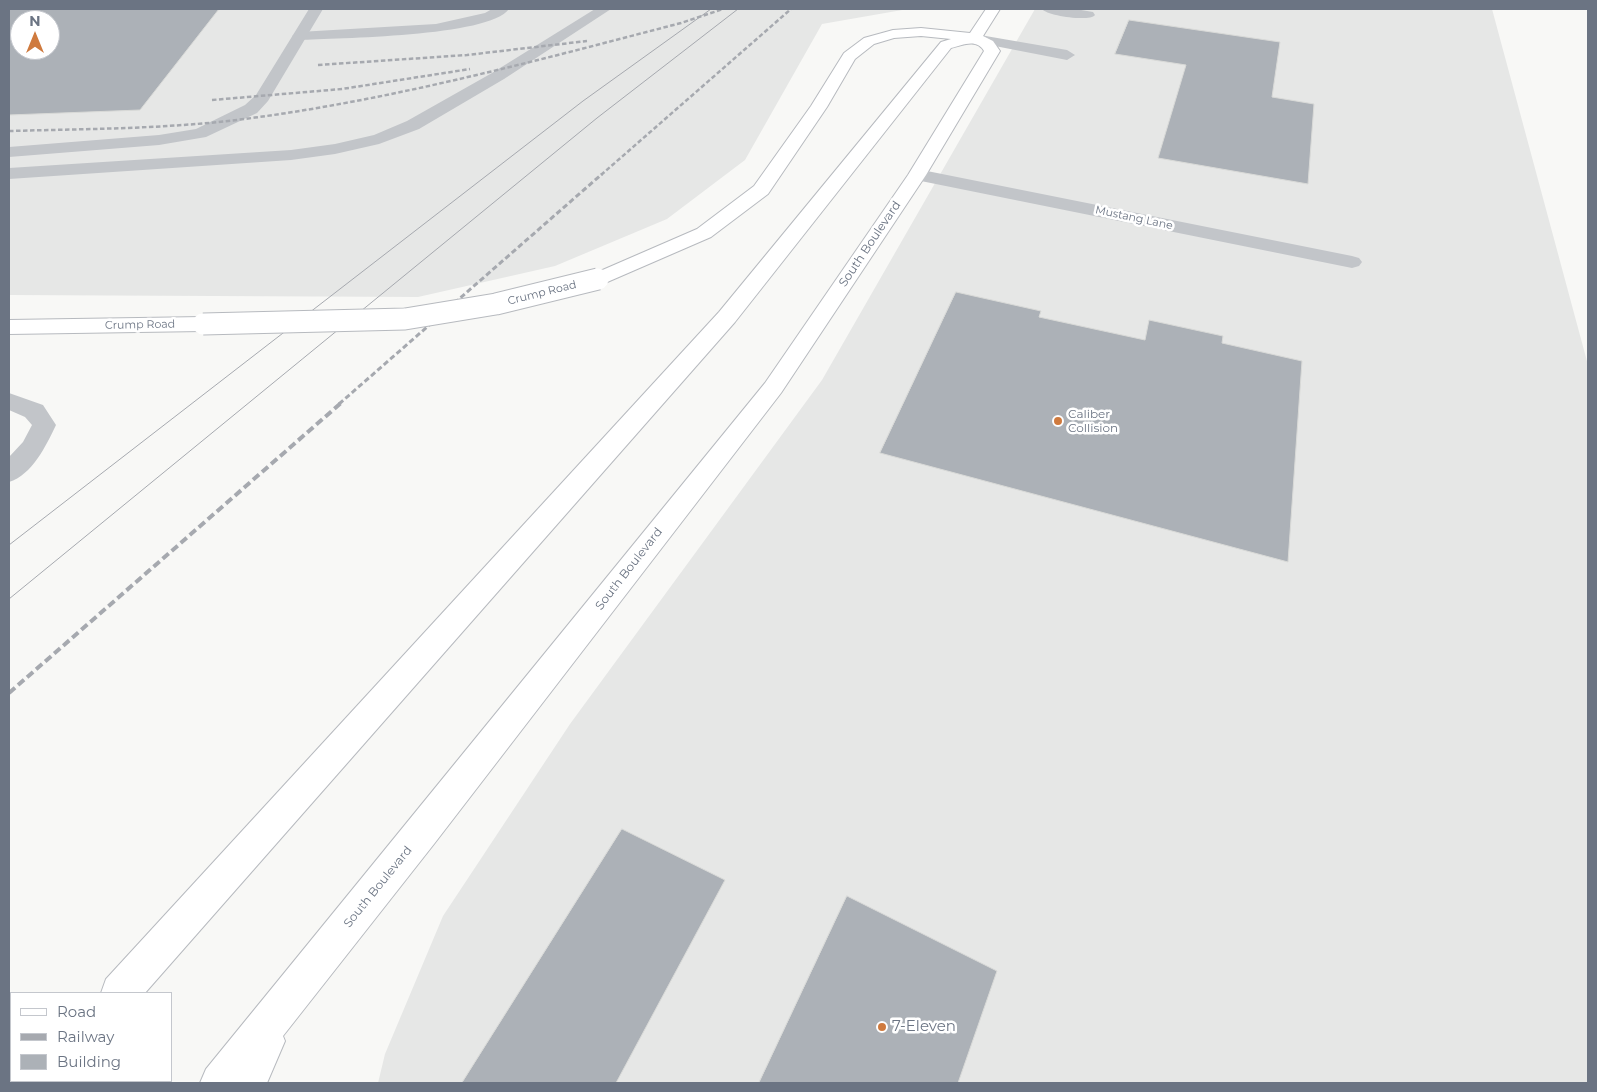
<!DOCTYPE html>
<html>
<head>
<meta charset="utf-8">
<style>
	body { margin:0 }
	#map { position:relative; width:1597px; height:1092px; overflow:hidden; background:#f8f8f6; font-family:Montserrat,sans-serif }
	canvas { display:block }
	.frame { position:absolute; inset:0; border:10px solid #6b7483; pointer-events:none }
	.legend { position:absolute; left:10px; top:992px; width:162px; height:90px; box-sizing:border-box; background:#fff; border:1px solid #c4c7cd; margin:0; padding:6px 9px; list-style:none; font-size:15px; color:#6b7483 }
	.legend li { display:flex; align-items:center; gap:10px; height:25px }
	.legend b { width:25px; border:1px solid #c4c7cd }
	.north { position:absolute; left:10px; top:10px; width:50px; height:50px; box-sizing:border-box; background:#fff; border:1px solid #c4c7cd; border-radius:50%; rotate:0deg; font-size:14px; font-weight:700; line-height:20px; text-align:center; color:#6b7483 }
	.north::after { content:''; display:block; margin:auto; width:18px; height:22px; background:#cf7a3e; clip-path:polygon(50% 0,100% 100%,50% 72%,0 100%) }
</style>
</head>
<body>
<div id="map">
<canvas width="1597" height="1092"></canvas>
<div class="frame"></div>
<ul class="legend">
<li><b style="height:6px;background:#fff"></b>Road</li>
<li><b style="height:6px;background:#a6a9af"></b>Railway</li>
<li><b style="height:14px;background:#acb1b7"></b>Building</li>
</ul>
<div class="north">N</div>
</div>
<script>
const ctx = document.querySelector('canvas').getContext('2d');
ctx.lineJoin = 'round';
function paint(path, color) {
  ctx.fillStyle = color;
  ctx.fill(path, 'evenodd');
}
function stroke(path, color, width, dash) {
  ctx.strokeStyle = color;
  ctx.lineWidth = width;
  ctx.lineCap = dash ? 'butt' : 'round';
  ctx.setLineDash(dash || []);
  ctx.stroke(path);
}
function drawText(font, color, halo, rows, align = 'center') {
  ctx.font = font + ' Montserrat,sans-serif';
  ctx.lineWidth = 5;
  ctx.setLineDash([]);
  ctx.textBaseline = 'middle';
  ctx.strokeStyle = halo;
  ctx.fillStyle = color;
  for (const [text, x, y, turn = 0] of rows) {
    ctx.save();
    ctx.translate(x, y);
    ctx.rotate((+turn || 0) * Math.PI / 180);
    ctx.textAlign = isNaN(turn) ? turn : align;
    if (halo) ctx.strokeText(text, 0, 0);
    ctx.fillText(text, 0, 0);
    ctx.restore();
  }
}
paint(new Path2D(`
	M9,9H908L822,24L745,160L667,219L555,266L418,297L9,295ZM20,20H50V50H20Z
	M1035,9H1492L1588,365V1083H378L385,1054L443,916L570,724L822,380Z`), '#e6e7e6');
const building = new Path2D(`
	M9,9H219L140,110L9,115ZM20,20H50V50H20Z
	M1129,20L1280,42L1272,97L1314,104L1308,184L1158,158L1186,65L1115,54Z
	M956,292L1041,311L1039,317L1145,340L1149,320L1223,336L1222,343L1302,361L1288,562L880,453Z
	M622,829L725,880L616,1083H462Z
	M847,896L997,971L958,1083H759Z`);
paint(building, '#acb1b7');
stroke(building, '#d9dad8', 1);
const secondary = new Path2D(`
	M986,9H1000L983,36L993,41L1000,51L926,175L781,393L434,844L283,1036L285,1041L267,1083H200L206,1069L765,383L908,175L984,51C977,38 962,45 951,48L735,322L145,993H101L106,979L719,312L941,42L951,39L921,36L894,38L874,44L855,59L827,107L768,194L711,237L605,283L598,285L591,283L588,279L591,275L697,229L754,186L811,106L844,53L864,38L893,30L921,28L970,33Z
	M203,317L211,319L214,324L211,329L203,331L9,334V320Z
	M21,1081H62L61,1083H20Z`);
stroke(secondary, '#b7babf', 2);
paint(new Path2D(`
	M492,9H509C489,37 336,38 299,40L292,36L299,32L436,24L485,13Z
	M1042,9H1075L1093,12L1095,15C1090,22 1047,16 1042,9Z
	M974,34L1067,50L1075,55L1067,60L969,41L967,38Z
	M9,393L43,405L56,425C46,446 32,475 9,482V457L23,442L32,425L25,417L9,410Z`), '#c2c5c9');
paint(new Path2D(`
	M309,9H323L268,101L257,113L206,137L159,145L9,157V147L159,135L196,129L245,105L256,95Z
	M595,9H611L504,79L419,129L379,144L335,154L291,160L9,179V168L291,150L335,144L374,135L407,121L492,73Z
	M917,169L1352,256L1359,258L1362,262L1359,266L1352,268L911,179L908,175L911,171Z`), '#c2c5c9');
paint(secondary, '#fff');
stroke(new Path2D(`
	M9,545L583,101L711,9
	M9,599L597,118L738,9`), '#a6a9af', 1);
stroke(new Path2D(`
	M318,65L467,55L587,41
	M212,100L342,89L470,69
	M9,131C82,129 155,129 228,121C381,103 531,62 681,23L723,9
	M601,175L791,9`), '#a6a9af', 2.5, [4.5, 2.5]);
stroke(new Path2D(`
	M339,404L602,174`), '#a6a9af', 3, [5.5, 3]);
stroke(new Path2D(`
	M9,693L341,403`), '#a6a9af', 4, [8, 4]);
const secondaryBridge = new Path2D(`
	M203,324L405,319L496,304L598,279`);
stroke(secondaryBridge, '#b7babf', 23, []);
stroke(secondaryBridge, '#fff', 21);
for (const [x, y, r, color] of [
	[1058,421,5,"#cf7a3e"],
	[882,1027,5,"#cf7a3e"]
]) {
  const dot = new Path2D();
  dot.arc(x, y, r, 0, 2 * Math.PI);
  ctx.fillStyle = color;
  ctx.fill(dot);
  stroke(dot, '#fff', 2);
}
drawText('11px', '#6b7483', '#fff', [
	["Mustang Lane",1134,218,12],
	["Crump Road",542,293,-14],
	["Crump Road",140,325,-1]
]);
drawText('12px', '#6b7483', '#fff', [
	["South Boulevard",870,244,-56],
	["South Boulevard",629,569,-52],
	["South Boulevard",378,887,-51]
]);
drawText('12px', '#6b7483', '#fff', [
	["Caliber",1068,414],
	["Collision",1068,428]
], 'left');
drawText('15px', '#6b7483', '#fff', [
	["7-Eleven",892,1027]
], 'left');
</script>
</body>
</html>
